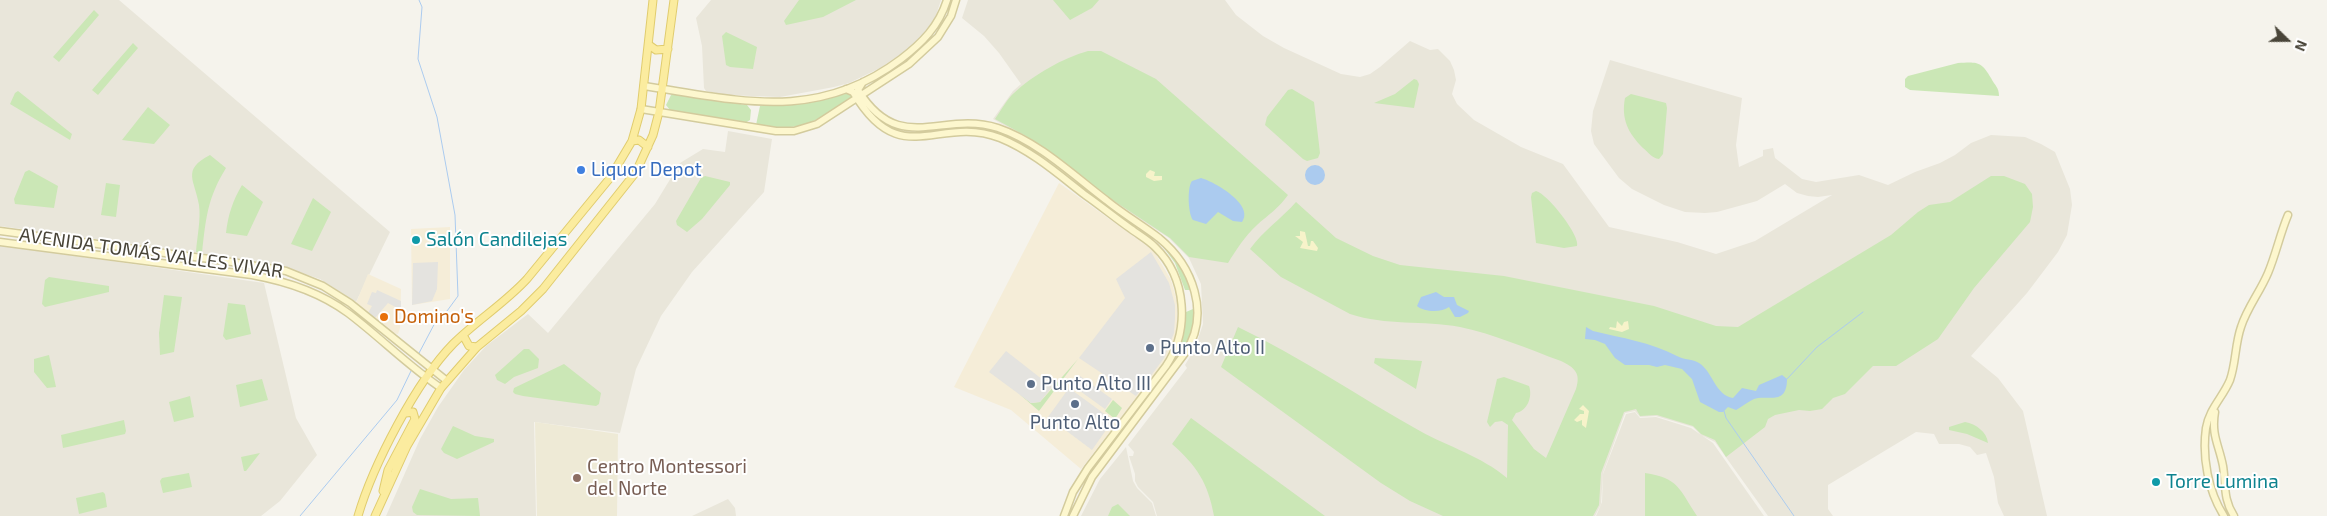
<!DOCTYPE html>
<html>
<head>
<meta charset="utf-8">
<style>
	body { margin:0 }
	#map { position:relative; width:2327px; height:516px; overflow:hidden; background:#f5f3ec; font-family:"Exo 2",sans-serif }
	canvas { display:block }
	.north { position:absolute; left:2262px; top:15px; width:50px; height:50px; -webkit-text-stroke:4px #fff; paint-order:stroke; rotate:112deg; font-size:14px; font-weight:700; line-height:20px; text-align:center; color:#494539 }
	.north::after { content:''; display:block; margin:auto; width:18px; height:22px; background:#494539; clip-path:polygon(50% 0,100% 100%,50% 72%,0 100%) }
</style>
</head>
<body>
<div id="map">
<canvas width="2327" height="516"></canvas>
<div class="north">N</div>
</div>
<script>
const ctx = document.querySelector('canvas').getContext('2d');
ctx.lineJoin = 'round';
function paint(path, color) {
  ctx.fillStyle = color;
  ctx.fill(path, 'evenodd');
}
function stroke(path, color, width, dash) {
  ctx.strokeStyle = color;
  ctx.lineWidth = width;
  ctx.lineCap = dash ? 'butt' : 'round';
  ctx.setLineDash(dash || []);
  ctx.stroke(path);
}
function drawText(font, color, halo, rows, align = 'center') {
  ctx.font = font + ' "Exo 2",sans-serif';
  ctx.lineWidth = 4;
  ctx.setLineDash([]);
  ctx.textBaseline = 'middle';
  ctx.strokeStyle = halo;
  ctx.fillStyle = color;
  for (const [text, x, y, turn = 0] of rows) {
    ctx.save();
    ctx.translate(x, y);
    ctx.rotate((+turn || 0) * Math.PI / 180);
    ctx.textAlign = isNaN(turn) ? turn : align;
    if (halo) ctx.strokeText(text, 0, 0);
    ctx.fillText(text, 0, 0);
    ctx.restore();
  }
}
paint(new Path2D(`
	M0,0H119L390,232L356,302L320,279L287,268L257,261L0,226Z
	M711,0H941L935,18L920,38L908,49L880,68L849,83L834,87L780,97L727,95L706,91L704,88L702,46L696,18Z
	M968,0H1225L1236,15L1263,36L1284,48L1341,74L1360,77L1370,74L1380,67L1410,41L1430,50L1438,49L1450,61L1454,70L1456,80L1452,94L1457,104L1474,120L1521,147L1563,164L1609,227L1677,242L1716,254L1755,241L1832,195L1818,197L1808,196L1797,193L1785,184L1757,201L1717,212L1705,213L1685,212L1664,205L1632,189L1619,178L1602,155L1594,144L1591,131L1593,111L1610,60L1742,98L1736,145L1739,167L1763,156V150L1773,148L1775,158L1802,179L1816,182L1859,175L1888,185L1915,172L1940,163L1955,155L1971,143L1991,135L2025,137L2041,144L2055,152L2070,189L2072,205L2067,235L2058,252L2027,293L1971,356L1998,378L2023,411L2047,516H2004L1998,503L1994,477L1986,453L1977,455L1970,447L1959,444H1939L1934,434L1916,432L1828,485V509L1833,516H1768L1715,442L1701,435L1693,427L1656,416L1640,417L1635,411L1625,413L1603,473L1601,504L1595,516H1157L1153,502L1138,487L1135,481V474L1129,456H1133L1134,452L1128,445L1187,368L1185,365L1193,352L1202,357L1194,351L1203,324L1201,284L1189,258L1169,238L1104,196L1025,137L993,119L1013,91L1021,84L999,53L984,36L962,18Z
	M728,131L772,139L764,192L692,272L661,316L636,369L620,433L534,422L536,516H386L420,439L438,407L464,370L486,346L528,314L548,333L655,204L680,163L703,149L725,152Z
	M0,245L264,283L296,418L317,455L280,501L261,516H0Z
	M1635,412L1640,418L1656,417L1691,428L1713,443L1764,516H1596L1602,502L1603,474L1626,414Z
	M1126,447L1133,481L1137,488L1152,503L1156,516H1081L1100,479Z
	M728,499L735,508L736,516H692Z`), '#e9e6da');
paint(new Path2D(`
	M1059,183L1154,251L1171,280L1177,301V326L1173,344L1161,367L1081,469L1011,410L954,387Z
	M450,227V299L412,305L411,229Z
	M368,274L401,289L400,328L398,334L393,333L356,303Z`), '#f5edd8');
paint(new Path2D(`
	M535,422L618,434L617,516H537Z`), '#eeead6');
paint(new Path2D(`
	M799,0H856L823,17L786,25L784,21Z
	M1053,0H1099L1092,8L1070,20Z
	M94,10L99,15L59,62L53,57Z
	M726,32L757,47L753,69L730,67L726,65L722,36Z
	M133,43L138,48L98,95L92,90Z
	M1088,51H1101L1156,79L1288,195C1279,208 1268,215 1257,225C1245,236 1236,250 1228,263L1189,257L1170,238L1099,191L1026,136L995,119C1001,111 1006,100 1014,93C1033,75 1063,58 1088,51Z
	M1958,63C1977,62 1981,61 1991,78C1995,86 1999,87 1999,96L1910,90L1905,87V79L1908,76Z
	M1414,79L1417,80L1419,84L1414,108L1374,103L1395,94Z
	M1292,89L1314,102L1320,153L1318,158L1307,161L1303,159L1265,125L1267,117L1288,90Z
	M18,91L72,134L70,140L10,104L15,93Z
	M850,93L853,97L851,99C815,122 800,133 756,125L760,106L798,104Z
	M674,94L747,105L751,110L750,120L745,123L670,110L666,105L671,95Z
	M1631,94L1666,103L1667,108L1663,154L1659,159C1652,158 1648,152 1643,148C1628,133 1621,119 1625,98Z
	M148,107L170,125L154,144L122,140Z
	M210,155L226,168C207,199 206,218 202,253L196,252C197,237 201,220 199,205C195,180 181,170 210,155Z
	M29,170L58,186L54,208L15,204L14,199L25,172Z
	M705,176L730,182V185L702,219L687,232L677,225L676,221L701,178Z
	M1991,176H2004L2025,184L2032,194L2033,207L2030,222L1974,288L1938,339L1896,366H1873L1845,394L1833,398L1822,409L1810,411L1799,410L1775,415L1768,419L1765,427L1726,457L1715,440L1701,434L1693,426L1657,415L1640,416L1636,409L1624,412L1601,473L1599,505L1593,516H1443L1410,501L1381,483L1221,367L1238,327C1301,357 1359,397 1420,431C1449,447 1481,456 1507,478L1508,425L1502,421L1495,422L1490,427L1487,422L1497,379L1504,377L1529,386C1533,397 1527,411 1516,413L1512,420L1534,449L1546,458L1576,389C1581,373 1575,368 1561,361C1528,349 1494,334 1460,327C1423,320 1386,326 1350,314L1281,277L1250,249C1263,231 1282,218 1296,202L1336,238L1373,256L1400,265L1504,276L1654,306L1716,326L1738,327L1891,235L1918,212L1929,205L1950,202Z
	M106,183L120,185L116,217L101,215Z
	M242,185L263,202L247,236L226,233C228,215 233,200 242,185Z
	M1536,191C1548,194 1581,237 1577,246L1564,248L1536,243L1531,197L1532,193Z
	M313,198L331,212L312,251L291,244Z
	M1161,244L1175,256L1192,288L1190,290H1185L1175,263Z
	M49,277L109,286V292L45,307L42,304L45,280Z
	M164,295L182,297L174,352L160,355L159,333Z
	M228,303L245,305L251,334L226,340L223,336Z
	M1193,309L1195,310C1195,328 1188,344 1177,358L1183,337L1186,312Z
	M524,349H529L539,359L538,368L514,377L505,384L497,380L495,375Z
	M49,355L56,387L47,388L34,372V359Z
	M1375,358L1422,361L1416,389L1374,363Z
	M1078,359L1039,411L1018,393L1031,403L1040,402Z
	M564,364L601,393L599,404L596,406L523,396L515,394L513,392L514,388Z
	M262,379L268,400L240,407L236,385Z
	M190,396L194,417L174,422L169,402Z
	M1113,400L1122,408L1115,419L1105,411Z
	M1191,418L1325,516H1214C1208,483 1197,466 1172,444Z
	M124,420L126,431L125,434L63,448L61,435Z
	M1965,422C1976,424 1987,432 1988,443L1967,434L1949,430V427Z
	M453,426L475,436L494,439V442L457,459L444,453L441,449Z
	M260,453L246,471H244L241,457Z
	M189,473L192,487L163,493L160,481L162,478Z
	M1645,473C1679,478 1679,489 1697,516H1645Z
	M420,489L451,499L478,498L480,516L417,515L413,512L412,507Z
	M103,492L105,494L107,507L79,514L76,498Z
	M1118,504L1130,516H1108L1112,507Z`), '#cbe7b6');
paint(new Path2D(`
	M1150,170L1155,172L1154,176H1162V180L1154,181L1146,177V174Z
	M1300,231L1305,232L1308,246H1310L1311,241H1313L1318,248L1317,251L1300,248L1303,242L1295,236H1300Z
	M1617,321L1622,326L1624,322L1628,321L1629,329L1622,332L1609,329L1610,327L1616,328Z
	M1583,405L1589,411L1586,428L1582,425V420L1577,422L1574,420L1580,414H1584V411L1579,409Z`), '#f7f3ca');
paint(new Path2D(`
	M1151,252L1169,283L1175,305V318L1174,333L1164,358L1136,396L1079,358L1125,298L1116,279Z
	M438,262L437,289L432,301L412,305L413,263Z
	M377,290L401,301V310L388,303L375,318L368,313L372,306L367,304L372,292L376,293Z
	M1006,351L1052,387L1040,402L1031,403L989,372Z
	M1080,376L1112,399L1105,409L1073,386Z
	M1069,388L1110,418L1108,421L1111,423L1092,450L1048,417Z`), '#e4e3df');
paint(new Path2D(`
	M1305 175a10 10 0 1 1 20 0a10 10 0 1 1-20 0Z
	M1201,178C1215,182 1255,205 1242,222L1233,221L1218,212L1206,224L1193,220C1188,214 1187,187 1192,181Z
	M1436,292L1444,297H1454L1457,305L1469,311L1468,313L1460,317H1455L1449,307C1441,313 1424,312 1417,306L1421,297Z
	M1586,327L1593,331C1622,338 1650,342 1677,356C1684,360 1693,359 1699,363C1713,372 1715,395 1733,398L1742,388L1756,391L1759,385L1782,375L1787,379C1787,407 1766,394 1754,399C1748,402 1741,407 1736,410L1728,407L1723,412H1719L1700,402L1692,379L1682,369L1665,365L1657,367L1649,365H1625L1615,358L1605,344L1595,340L1585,339Z`), '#abcbef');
stroke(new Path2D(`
	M418,355L437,319L447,311L458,296L455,215L437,117L418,59L422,7L419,0
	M1787,379L1817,347L1863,312
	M1724,411L1726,418L1794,516
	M300,516L397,400L411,371`), '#abcbef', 1);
const secondary = new Path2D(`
	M863,82L858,90C900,157 941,110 998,128C1039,142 1073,175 1106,200C1123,214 1142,225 1159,238C1193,266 1211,314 1185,353L1092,477L1073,516
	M644,86C739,100 816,123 901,59C922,43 939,26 947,0
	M846,89L853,92C901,173 937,114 1000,138C1032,151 1058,174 1085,195C1101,206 1115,218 1131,229C1139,235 1148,240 1155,247C1187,278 1190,330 1166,366L1088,468L1073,492L1064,516
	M641,109L776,131H794L817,124L909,64L938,37L951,16L956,0
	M0,231L232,262L286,271L323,286L350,303L447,381
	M0,242L252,275C285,281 321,293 348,313C380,337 408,366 441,388
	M2215,412C2211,435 2219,445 2223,466C2226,485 2223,499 2234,516
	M2224,516C2208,491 2202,457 2206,428C2209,409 2223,397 2230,380C2236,363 2235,344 2241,327C2247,308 2260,292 2268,273C2276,254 2280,234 2288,215`);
const primary = new Path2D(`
	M649,45L656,50L668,49
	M632,141L639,140L648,147
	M463,335L469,346L477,347
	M383,491L388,470L415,419L413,412L406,413
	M358,516C373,465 416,382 453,344C476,321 505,303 527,279L610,178L632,141L641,109L653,0
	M375,516L407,446L441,388L477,347L521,311L543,289L636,172L653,135L659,112L674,0`);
stroke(secondary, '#d3cb9d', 9);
stroke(primary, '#e0cc6e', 9);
stroke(secondary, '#fdf7ce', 6);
stroke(primary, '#fbec9f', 7);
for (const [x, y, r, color] of [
	[581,170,5,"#3f7fe0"],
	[416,240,5,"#0f9aa8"],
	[384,317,5,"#e8710a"],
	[1150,348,5,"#5c6f8a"],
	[1031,384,5,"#5c6f8a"],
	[1075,404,5,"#5c6f8a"],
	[577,478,5,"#8d6e63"],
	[2156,482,5,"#0f9aa8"]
]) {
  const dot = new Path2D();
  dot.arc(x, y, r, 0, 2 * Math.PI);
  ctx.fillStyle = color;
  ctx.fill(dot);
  stroke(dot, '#fff', 2);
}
drawText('19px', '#366cbe', '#fff', [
	["Liquor Depot",591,170]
], 'left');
drawText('19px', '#0d838f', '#fff', [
	["Salón Candilejas",426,240],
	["Torre Lumina",2166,482]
], 'left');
drawText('19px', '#494539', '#fff', [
	["AVENIDA TOMÁS VALLES VIVAR",151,253,8]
]);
drawText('19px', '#c56008', '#fff', [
	["Domino's",394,317]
], 'left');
drawText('19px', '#4e5e75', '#fff', [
	["Punto Alto II",1160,348],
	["Punto Alto III",1041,384],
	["Punto Alto",1075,423,"center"]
], 'left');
drawText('19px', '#785e54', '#fff', [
	["Centro Montessori",587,467],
	["del Norte",587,489]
], 'left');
</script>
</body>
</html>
